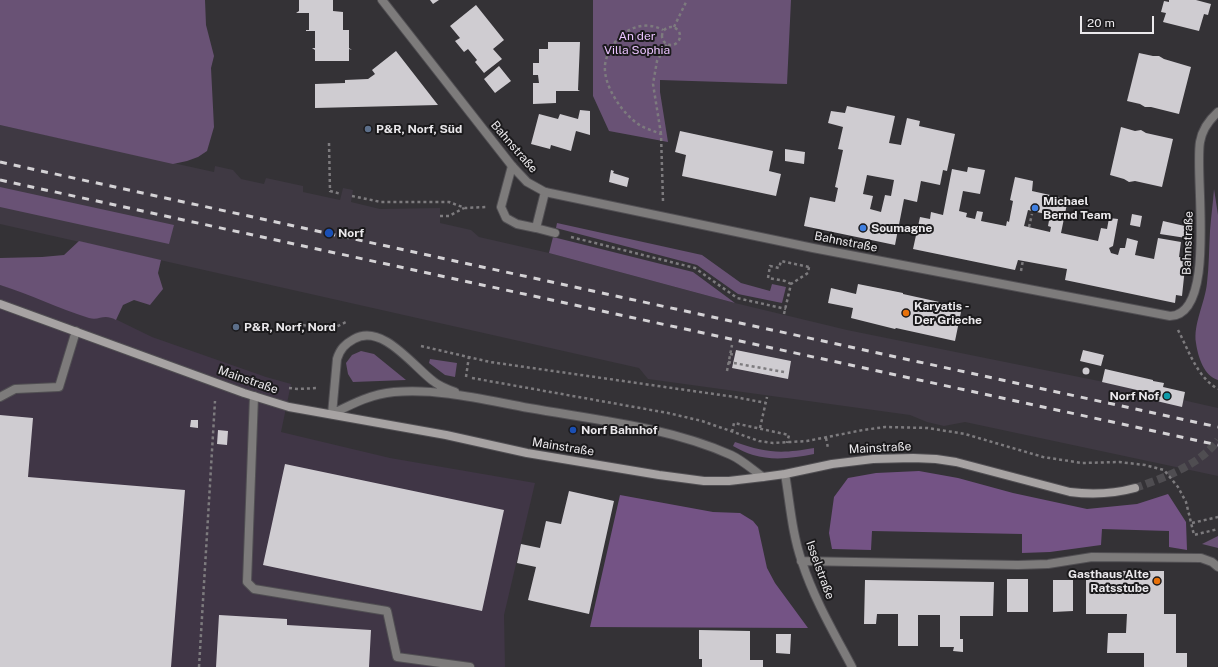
<!DOCTYPE html>
<html>
<head>
<meta charset="utf-8">
<style>
	body { margin:0 }
	#map { position:relative; width:1218px; height:667px; overflow:hidden; background:#343236; font-family:"Public Sans",sans-serif }
	canvas { display:block }
	.scale { position:absolute; left:1080px; top:16px; width:74px; height:18px; box-sizing:border-box; border:2px solid #ebe9ec; border-top:0; padding-left:5px; font-size:12px; line-height:14px; white-space:nowrap; color:#ebe9ec; -webkit-text-stroke:3px #1b1a1c; paint-order:stroke }
</style>
</head>
<body>
<div id="map">
<canvas width="1218" height="667"></canvas>
<div class="scale">20 m</div>
</div>
<script>
const ctx = document.querySelector('canvas').getContext('2d');
ctx.lineJoin = 'round';
function paint(path, color) {
  ctx.fillStyle = color;
  ctx.fill(path, 'evenodd');
}
function stroke(path, color, width, dash) {
  ctx.strokeStyle = color;
  ctx.lineWidth = width;
  ctx.lineCap = dash ? 'butt' : 'round';
  ctx.setLineDash(dash || []);
  ctx.stroke(path);
}
function drawText(font, color, halo, rows, align = 'center') {
  ctx.font = font + ' "Public Sans",sans-serif';
  ctx.lineWidth = 4;
  ctx.setLineDash([]);
  ctx.textBaseline = 'middle';
  ctx.strokeStyle = halo;
  ctx.fillStyle = color;
  for (const [text, x, y, turn = 0] of rows) {
    ctx.save();
    ctx.translate(x, y);
    ctx.rotate((+turn || 0) * Math.PI / 180);
    ctx.textAlign = isNaN(turn) ? turn : align;
    if (halo) ctx.strokeText(text, 0, 0);
    ctx.fillText(text, 0, 0);
    ctx.restore();
  }
}
paint(new Path2D(`
	M0,285L109,316L152,337L266,377L291,384L281,432L390,458L535,483L504,615L505,667H0Z`), '#403646');
paint(new Path2D(`
	M0,125L214,172L215,166L233,170L241,179L264,184L266,178L303,186V192L340,200L343,188L353,190L351,202L380,209L440,208V223L471,230L479,237L549,253L735,303L847,330L1099,381L1218,408V476L965,422L944,426L927,422L910,415L648,379L639,368L0,224Z`), '#3f3943');
paint(new Path2D(`
	M0,0H205L206,25L214,56L211,68L214,127L207,151L198,157L187,161L173,164L0,125Z
	M593,0H791L787,84L660,80V92L668,142L609,131L593,96Z
	M0,187L174,225L169,244L0,207Z
	M1214,189L1218,215V380C1204,376 1198,357 1196,343C1193,324 1205,303 1207,283C1209,266 1209,249 1210,231C1211,217 1213,203 1214,189Z
	M557,223L702,255L741,283L770,291L772,284L786,287L782,303L738,294L697,265L556,228Z
	M553,237L693,272L735,303L549,253Z
	M79,241L161,260L158,273L163,289L150,305L134,300L123,305L116,320C103,313 100,321 89,318C59,309 30,294 0,285V258L42,257L64,255Z
	M361,351L374,354L406,380L353,382L348,374L346,363L352,355Z
	M430,359L457,363L455,377L445,375L429,363Z
	M735,442C766,453 781,454 814,448V454C794,458 773,461 753,455C746,453 739,449 733,446Z
	M1218,536V548L1202,544Z`), '#695275');
paint(new Path2D(`
	M919,471L958,478L1013,493L1087,509L1137,504L1168,494L1186,522L1187,550L1169,547V531L1102,529L1101,545L1050,552L1022,553V534L872,531L871,550L832,549L829,533L834,497L848,478L876,473Z
	M620,495L713,512L740,513L753,521L758,527L767,568L775,583L808,628L590,627Z`), '#745385');
paint(new Path2D(`
	M299,0H333V11L343,12V30H349V48L352,50L349,49V61H315V50L312,48H315V31H306V30H309V13H296L299,11Z
	M430,0H439L433,4Z
	M1169,0H1196L1211,4L1208,15L1204,14L1199,31L1163,22L1166,13L1161,12L1164,1L1169,2Z
	M476,5L504,40L493,49L502,59L484,73L475,62L477,60L468,49L464,52L455,41L460,38L450,26Z
	M548,42H580L578,90L580,91H556V103L533,104V83H539L538,75H533V63H539V49H548Z
	M396,51L438,105L315,108V84L345,83V80L368,79L375,74L372,70Z
	M1139,53L1153,56H1159L1164,59L1191,67L1179,114L1151,107H1145L1140,104L1127,101Z
	M499,66L511,81L495,93L484,79Z
	M847,106L895,116L889,143L901,145L907,118L920,121L919,126L955,134L947,171L943,170L940,185L921,181L917,202L904,199L895,245L804,226L810,197L835,202L838,188L835,187L843,150L838,149L843,127L828,123L831,111L845,113ZM867,175L894,180L891,196L885,195L881,212L870,209L873,196L863,194Z
	M580,110L590,111V135L576,131L571,151L551,145L550,149L531,144L539,114L558,119L560,114L578,119Z
	M1121,127L1135,131L1141,130L1146,133L1173,139L1162,187L1135,181L1129,182L1124,179L1110,175Z
	M680,131L773,151L769,171L781,174L776,196L682,176L686,155L675,152Z
	M785,149L805,152L804,164L785,161Z
	M968,167L985,170L980,194L963,191L959,211L967,213L966,217L975,219L977,211L983,212L981,221L1006,226L1007,221L1009,222L1013,201L1010,200L1015,177L1033,181L1032,191L1068,199L1061,233L1098,241L1101,228L1107,229L1109,218L1118,219L1113,246L1109,248L1111,253L1118,255L1120,248H1125L1127,238L1138,241L1135,255L1154,259L1158,238L1181,242L1179,257L1186,258L1182,296L1176,295L1175,303L1065,280L1067,269L1018,260L1015,270L913,249L920,217L930,219L931,212L943,215L952,169L967,172ZM1028,210L1050,215L1048,226L1051,227L1050,232L1024,226Z
	M611,170L614,171L613,173L629,178L627,187L609,182Z
	M1132,214L1142,216L1140,227L1130,225Z
	M1163,221L1189,227L1186,238L1160,234Z
	M858,284L903,293V294L962,307L955,341L896,328L895,329L851,318L853,308L828,303L831,288L856,294Z
	M736,350L791,361L788,379L732,368Z
	M1083,350L1104,355L1101,366L1080,361Z
	M1082.5 371a3.5 3.5 0 1 1 7 0a3.5 3.5 0 1 1-7 0Z
	M1105,369L1153,380V381L1164,383L1163,387L1185,392L1182,407L1148,399L1150,393L1102,382Z
	M0,415L33,418L28,477L185,490L171,667H0Z
	M191,420H198V428L190,427Z
	M218,430L228,431L227,445L217,444Z
	M285,464L504,510L482,611L263,565Z
	M569,491L614,501L589,614L528,600L536,567L517,563L521,544L540,548L546,521L561,524Z
	M1086,571H1164V614H1176V653H1187V667H1144V653H1107L1108,633H1126L1127,614H1086Z
	M1007,579H1028V612H1007Z
	M865,580L994,582L993,616H960V639H963V652L953,651L954,647H940V615H918V646H898V614H877L876,624H864Z
	M1053,580H1073V611L1053,612Z
	M219,615L287,619V625L371,630L369,667H216Z
	M699,630L750,631V660H763V667H702V659H699Z
	M776,634H791L790,654L776,653Z`), '#cfccd1');
stroke(new Path2D(`
	M1135,488C1163,478 1200,465 1218,440`), '#4f4d51', 8, [8, 4]);
const lane = new Path2D(`
	M512,166L501,207L506,218L517,224L536,228L545,192
	M536,228L555,233
	M254,396L247,582L254,589L387,611L397,657L470,667
	M0,397L15,389L59,387L76,331
	M332,414C352,404 371,394 394,392C439,388 485,400 529,408C596,420 668,427 731,455C742,460 753,470 763,477
	M332,414L337,359C340,349 345,344 354,339C382,323 413,366 433,381C439,386 447,389 455,392`);
const street = new Path2D(`
	M382,0L512,166L527,182L545,192L813,248L1170,316C1218,315 1194,175 1200,142C1202,130 1209,120 1218,112
	M785,474C790,503 792,534 802,562C814,599 834,633 852,667
	M801,561L1018,565L1048,564L1092,557L1201,558L1212,562L1218,567`);
const secondary = new Path2D(`
	M0,304L244,393L289,407L446,435L527,453L659,475L704,481H729L763,477L785,474L832,464L873,459L913,458L936,459L956,462L1070,492C1093,495 1113,494 1135,488`);
stroke(lane, '#514f53', 10);
stroke(street, '#514f53', 10);
stroke(secondary, '#514f53', 10);
stroke(new Path2D(`
	M662 36a9 9 0 1 1 18 0a9 9 0 1 1-18 0Z
	M674,27L687,0
	M661,134L653,84L657,61L667,44
	M329,143L330,191L341,194
	M352,196L381,202H449L465,208L486,207
	M663,201L661,134C654,131 647,129 641,126C623,115 603,86 605,65C606,57 609,51 613,45C625,28 644,20 663,30
	M440,216H449L464,208
	M1029,227L1032,214
	M571,237L695,268L737,298L786,309
	M1021,271L1023,260
	M791,284L785,281L768,278L770,266L779,268L781,261L809,267
	M784,314L791,284L808,273L809,267
	M297,324L330,330L346,322
	M1178,330C1189,351 1197,377 1218,389
	M421,346L490,362L735,397L766,403
	M730,354L735,355
	M728,362L784,372
	M727,371L732,345
	M466,377L469,356
	M472,378L668,413L702,421L759,441L773,443L807,441L863,430L885,427L928,428L965,434L1043,457L1082,463L1119,462L1145,465L1164,470L1178,487L1186,502L1194,535L1218,529
	M289,388L298,389L318,388
	M760,428L767,397
	M732,432L734,423L789,435L787,443
	M826,438L828,448
	M1192,523L1218,517
	M199,667L215,401`), '#7d7b7e', 2.5, [3, 3]);
stroke(lane, '#7d7b7b', 8);
stroke(street, '#7d7b7b', 8);
stroke(secondary, '#a7a3a3', 8);
stroke(new Path2D(`
	M0,162L1218,427
	M0,180L1218,445`), '#d4d2d5', 3, [7, 7]);
for (const [x, y, r, color] of [
	[368,129,4,"#5c6f8a"],
	[1035,208,4,"#3f7fe0"],
	[863,228,4,"#3f7fe0"],
	[329,233,5,"#1a4fb4"],
	[906,313,4,"#e8710a"],
	[236,327,4,"#5c6f8a"],
	[1167,396,4,"#0f9aa8"],
	[573,430,4,"#1a4fb4"],
	[1157,581,4,"#e8710a"]
]) {
  const dot = new Path2D();
  dot.arc(x, y, r, 0, 2 * Math.PI);
  ctx.fillStyle = color;
  ctx.fill(dot);
  stroke(dot, '#1b1a1c', 1.5);
}
drawText('12px', '#ebc3ff', '#1b1a1c', [
	["An der",637,36],
	["Villa Sophia",637,50]
]);
drawText('bold 12px', '#ebe9ec', '#1b1a1c', [
	["P&R, Norf, Süd",376,129],
	["Michael",1043,201],
	["Bernd Team",1043,215],
	["Soumagne",871,228],
	["Norf",338,233],
	["Karyatis -",914,306],
	["Der Grieche",914,320],
	["P&R, Norf, Nord",244,327],
	["Norf Nof",1159,396,"right"],
	["Norf Bahnhof",581,430],
	["Gasthaus Alte",1149,574,"right"],
	["Ratsstube",1149,588,"right"]
], 'left');
drawText('12px', '#ebe9ec', '#1b1a1c', [
	["Bahnstraße",514,147,49],
	["Bahnstraße",846,242,11],
	["Bahnstraße",1188,243,-88],
	["Mainstraße",248,380,19],
	["Mainstraße",563,447,9],
	["Mainstraße",880,448,-3],
	["Isselstraße",820,570,70]
]);
</script>
</body>
</html>
